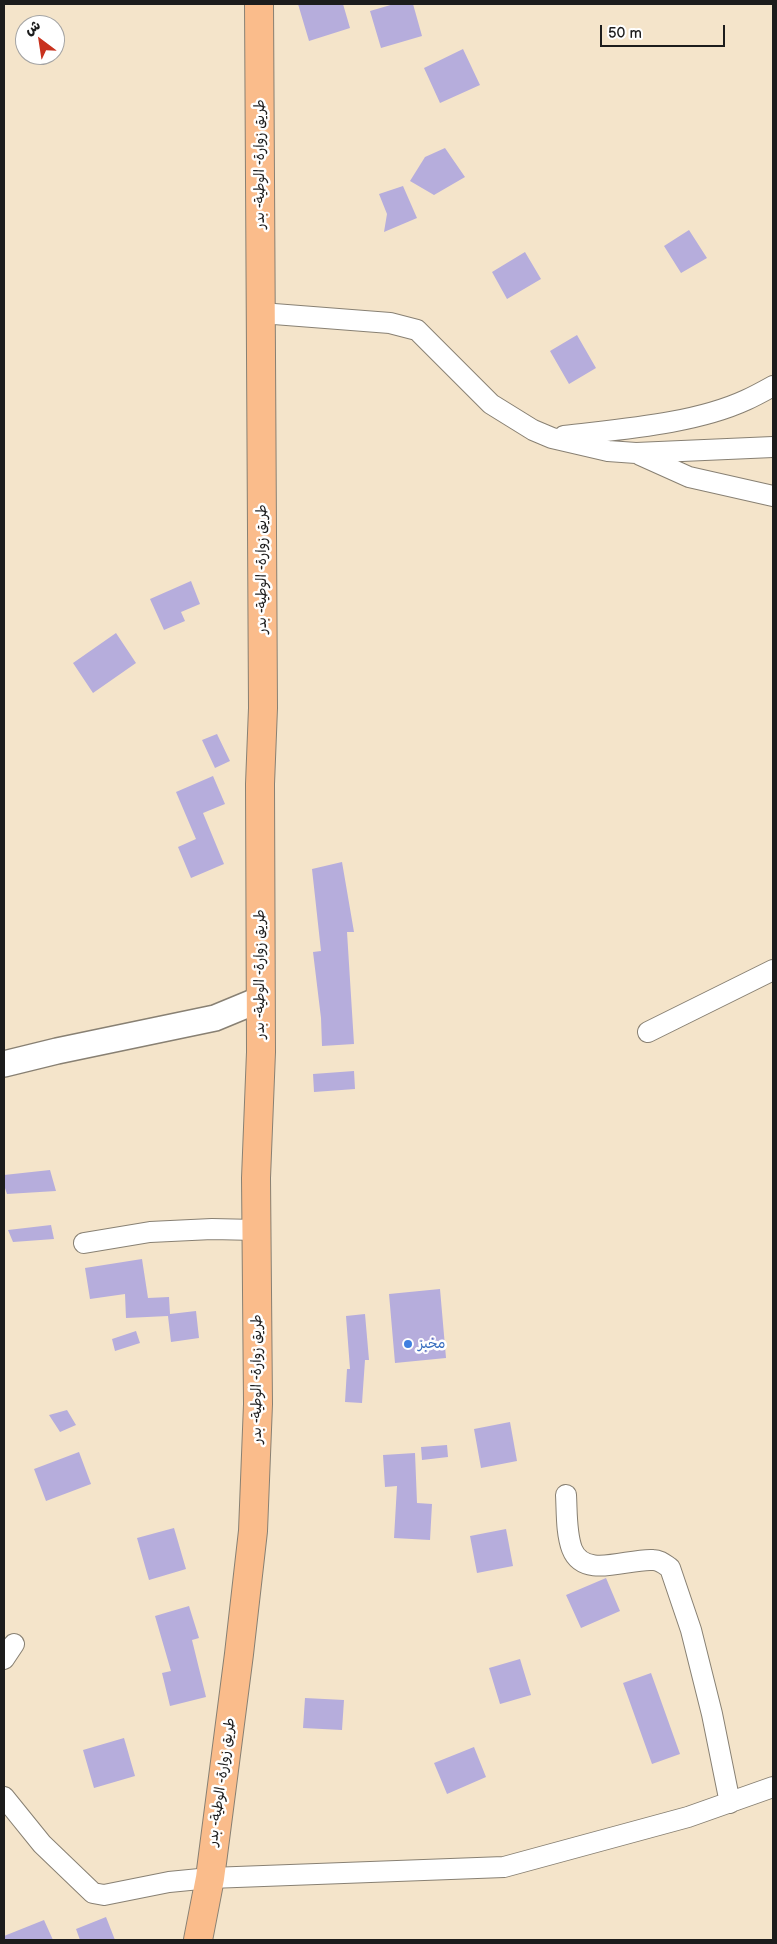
<!DOCTYPE html>
<html>
<head>
<meta charset="utf-8">
<style>
	body { margin:0 }
	#map { position:relative; width:777px; height:1944px; overflow:hidden; background:#f4e4ca; font-family:"Balsamiq Sans","Playpen Sans Arabic",sans-serif }
	canvas { display:block }
	.frame { position:absolute; inset:0; border:5px solid #1c1c1c; pointer-events:none }
	.north { position:absolute; left:15px; top:15px; width:50px; height:50px; box-sizing:border-box; background:#fff; border:1px solid #a4a4a4; border-radius:50%; rotate:329deg; font-size:14px; font-weight:700; line-height:20px; text-align:center; color:#1c1c1c }
	.north::after { content:''; display:block; margin:auto; width:18px; height:22px; background:#c8321e; clip-path:polygon(50% 0,100% 100%,50% 72%,0 100%) }
	.scale { position:absolute; left:600px; top:25px; width:125px; height:22px; box-sizing:border-box; border:2px solid #1c1c1c; border-top:0; padding-left:6px; font-size:15px; line-height:18px; white-space:nowrap; color:#1c1c1c; -webkit-text-stroke:4px #fff; paint-order:stroke }
</style>
</head>
<body>
<div id="map">
<canvas width="777" height="1944"></canvas>
<div class="frame"></div>
<div class="north">ش</div>
<div class="scale">50 m</div>
</div>
<script>
const ctx = document.querySelector('canvas').getContext('2d');
ctx.lineJoin = 'round';
function paint(path, color) {
  ctx.fillStyle = color;
  ctx.fill(path, 'evenodd');
}
function stroke(path, color, width, dash) {
  ctx.strokeStyle = color;
  ctx.lineWidth = width;
  ctx.lineCap = dash ? 'butt' : 'round';
  ctx.setLineDash(dash || []);
  ctx.stroke(path);
}
function drawText(font, color, halo, rows, align = 'center') {
  ctx.font = font + ' "Balsamiq Sans","Playpen Sans Arabic",sans-serif';
  ctx.lineWidth = 5;
  ctx.setLineDash([]);
  ctx.textBaseline = 'middle';
  ctx.strokeStyle = halo;
  ctx.fillStyle = color;
  for (const [text, x, y, turn = 0] of rows) {
    ctx.save();
    ctx.translate(x, y);
    ctx.rotate((+turn || 0) * Math.PI / 180);
    ctx.textAlign = isNaN(turn) ? turn : align;
    if (halo) ctx.strokeText(text, 0, 0);
    ctx.fillText(text, 0, 0);
    ctx.restore();
  }
}
paint(new Path2D(`
	M298,4H343L350,28L309,41Z
	M394,4H413L422,36L381,48L370,11Z
	M463,49L480,85L440,103L424,68Z
	M445,148L465,177L434,195L410,181L425,157Z
	M403,186L417,218L384,232L387,214L379,194Z
	M689,230L707,258L681,273L664,246Z
	M525,252L541,279L507,299L492,272Z
	M577,335L596,368L569,384L550,351Z
	M191,581L200,604L181,612L185,621L164,630L150,599Z
	M116,633L136,663L93,693L73,663Z
	M217,734L230,761L215,768L202,740Z
	M213,776L225,804L203,813L224,864L191,878L178,847L196,839L176,792Z
	M342,862L354,932H347L354,1044L322,1046L321,1018L313,952L321,951L312,869Z
	M354,1071L355,1089L314,1092L313,1074Z
	M50,1170L56,1191L7,1194L4,1185V1175Z
	M51,1225L54,1239L13,1242L8,1230Z
	M142,1259L148,1298L169,1297L170,1314L196,1311L199,1338L171,1342L168,1316L126,1318L125,1294L90,1299L85,1268Z
	M440,1289L446,1358L395,1363L389,1294Z
	M365,1314L369,1360H365L362,1403L345,1402L347,1369H350L346,1316Z
	M136,1331L140,1343L115,1351L112,1339Z
	M67,1410L76,1425L60,1432L49,1415Z
	M510,1422L517,1461L481,1468L474,1429Z
	M447,1445L448,1457L422,1460L421,1447Z
	M79,1452L91,1484L46,1501L34,1469Z
	M415,1453L417,1503L432,1504L430,1540L394,1538L397,1486L385,1487L383,1455Z
	M174,1528L186,1569L149,1580L137,1538Z
	M506,1529L513,1566L477,1573L470,1536Z
	M606,1578L620,1611L581,1628L566,1595Z
	M189,1606L199,1638L192,1640L206,1697L170,1706L162,1673L171,1671L155,1616Z
	M520,1659L531,1695L500,1704L489,1668Z
	M651,1673L680,1754L652,1764L623,1683Z
	M305,1698L344,1700L342,1730L303,1728Z
	M124,1738L135,1776L94,1788L83,1750Z
	M474,1747L486,1777L447,1794L434,1763Z
	M106,1917L115,1940H80L76,1929Z
	M44,1920L53,1940H4V1936Z`), '#b6addc');
const minor = new Path2D(`
	M261,313L390,323L417,330L491,404L533,430L552,438L608,451L636,453L773,447
	M564,436C621,429 694,424 746,400C755,396 764,391 773,386
	M640,455L689,477L773,496
	M648,1032L773,970
	M84,1243L150,1232L212,1229L256,1230
	M566,1495C567,1512 566,1533 572,1549C584,1580 628,1558 653,1560C660,1560 664,1564 670,1568L691,1630L712,1714L730,1803
	M4,1659L14,1644
	M4,1797L42,1844L93,1893L104,1895L169,1882L210,1878L504,1867L688,1817L773,1787`);
const tertiary = new Path2D(`
	M4,1064L57,1051L215,1018L261,999`);
const trunk = new Path2D(`
	M198,1940L210,1878L239,1654L253,1531L258,1404L256,1178L261,1052L260,784L263,708L259,4`);
stroke(minor, '#888073', 22);
stroke(tertiary, '#888073', 28);
stroke(trunk, '#888073', 30);
stroke(minor, '#fff', 20);
stroke(tertiary, '#fff', 25);
stroke(trunk, '#fabc8b', 28);
for (const [x, y, r, color] of [
	[408,1344,5,"#3f7fe0"]
]) {
  const dot = new Path2D();
  dot.arc(x, y, r, 0, 2 * Math.PI);
  ctx.fillStyle = color;
  ctx.fill(dot);
  stroke(dot, '#fff', 2);
}
drawText('14px', '#1c1c1c', '#fff', [
	["طريق زوارة- الوطية- بدر",260,164,-90],
	["طريق زوارة- الوطية- بدر",262,569,-90],
	["طريق زوارة- الوطية- بدر",260,974,-90],
	["طريق زوارة- الوطية- بدر",257,1379,-90],
	["طريق زوارة- الوطية- بدر",222,1782,-82]
]);
drawText('14px', '#366cbe', '#fff', [
	["مخبز",418,1344]
], 'left');
</script>
</body>
</html>
